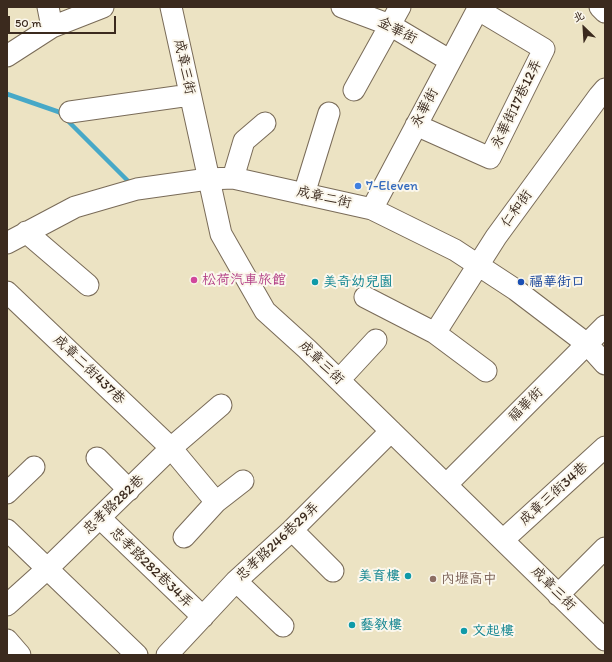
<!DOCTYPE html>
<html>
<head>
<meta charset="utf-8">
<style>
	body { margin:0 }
	#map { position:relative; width:612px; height:662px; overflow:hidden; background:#ece3c3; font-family:Itim,"LXGW WenKai TC",sans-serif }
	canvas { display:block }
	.frame { position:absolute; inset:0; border:8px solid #3b2a1e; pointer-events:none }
	.north { position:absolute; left:564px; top:8px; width:40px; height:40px; -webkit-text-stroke:3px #fbf7ec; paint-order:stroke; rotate:335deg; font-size:11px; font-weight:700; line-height:16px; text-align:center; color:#3b2a1e }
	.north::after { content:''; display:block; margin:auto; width:14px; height:18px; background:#3b2a1e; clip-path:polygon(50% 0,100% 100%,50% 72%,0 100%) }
	.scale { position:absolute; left:8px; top:16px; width:108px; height:18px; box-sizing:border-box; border:2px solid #3b2a1e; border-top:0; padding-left:5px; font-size:12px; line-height:14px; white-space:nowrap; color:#3b2a1e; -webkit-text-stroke:3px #fbf7ec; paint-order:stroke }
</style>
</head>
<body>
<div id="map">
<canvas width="612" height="662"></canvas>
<div class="frame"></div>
<div class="north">北</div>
<div class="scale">50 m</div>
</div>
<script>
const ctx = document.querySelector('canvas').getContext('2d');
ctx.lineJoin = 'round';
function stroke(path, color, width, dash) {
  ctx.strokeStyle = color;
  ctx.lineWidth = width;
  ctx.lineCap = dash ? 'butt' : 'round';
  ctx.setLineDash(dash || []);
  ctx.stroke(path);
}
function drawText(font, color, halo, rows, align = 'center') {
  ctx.font = font + ' Itim,"LXGW WenKai TC",sans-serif';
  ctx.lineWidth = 4;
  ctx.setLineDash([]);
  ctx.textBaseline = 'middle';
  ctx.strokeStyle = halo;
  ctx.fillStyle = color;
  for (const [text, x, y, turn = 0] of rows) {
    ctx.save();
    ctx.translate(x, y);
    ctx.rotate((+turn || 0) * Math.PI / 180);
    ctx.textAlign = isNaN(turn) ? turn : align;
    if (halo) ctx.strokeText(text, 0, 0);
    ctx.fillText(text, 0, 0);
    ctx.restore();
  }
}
stroke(new Path2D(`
	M7,94L59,112L132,185`), '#47a8c7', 4.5);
const minor = new Path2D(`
	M48,7L52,27
	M171,7L221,234L265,311L307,349L605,640
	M342,7L390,25L449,60
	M600,7L605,12
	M7,56L52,27L103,7
	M354,90L400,7
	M70,112L190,95
	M416,125L490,158L544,49L477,9
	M233,178L244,141L265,123
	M304,194L329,113
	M372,209L479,7
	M26,232L88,285
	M7,243L75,207L137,189L208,179L233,178L372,209L455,250L516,290L587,344L605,364
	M7,292L171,448L216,502L184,537
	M365,297L435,333L486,371
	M435,333L496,237L599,96L605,89
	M339,380L376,340
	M97,458L129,490
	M447,484L605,326
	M7,493L34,467
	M216,502L243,481
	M100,518L203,617
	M7,530L137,655
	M292,530L333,571
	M503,540L605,447
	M236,581L283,626
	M558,595L605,548
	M7,605L47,569L171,448L221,405
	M7,640L20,655
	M167,655L236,581L292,530L391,431`);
stroke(minor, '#796b58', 23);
stroke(minor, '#fff', 21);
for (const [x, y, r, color] of [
	[358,186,4,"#3f7fe0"],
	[194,280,4,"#d1479c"],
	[315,282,4,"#0f9aa8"],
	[521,282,4,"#1a4fb4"],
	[408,576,4,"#0f9aa8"],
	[433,579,4,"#8d6e63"],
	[352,625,4,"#0f9aa8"],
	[464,631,4,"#0f9aa8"]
]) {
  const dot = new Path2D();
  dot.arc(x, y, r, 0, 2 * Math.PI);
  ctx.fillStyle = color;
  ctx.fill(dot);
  stroke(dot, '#fbf7ec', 1.5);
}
drawText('14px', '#3b2a1e', '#fbf7ec', [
	["金華街",397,31,27],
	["成章三街",184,67,78],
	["永華街17巷12弄",517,104,-64],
	["永華街",425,108,-62],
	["成章二街",324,198,13],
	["仁和街",517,209,-54],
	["成章三街",321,363,44],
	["成章二街437巷",89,370,44],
	["福華街",526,405,-45],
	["成章三街34巷",554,494,-42],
	["忠孝路282巷",114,505,-44],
	["忠孝路246巷29弄",278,542,-43],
	["忠孝路282巷34弄",151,568,44],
	["成章三街",553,589,45]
]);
drawText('14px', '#366cbe', '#fbf7ec', [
	["7-Eleven",366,186]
], 'left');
drawText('14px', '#b23c85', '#fbf7ec', [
	["松荷汽車旅館",202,280]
], 'left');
drawText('14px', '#0d838f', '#fbf7ec', [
	["美奇幼兒園",323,282],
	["美育樓",400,576,"right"],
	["藝教樓",360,625],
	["文起樓",472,631]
], 'left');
drawText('14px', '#164399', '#fbf7ec', [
	["福華街口",529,282]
], 'left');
drawText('14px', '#785e54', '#fbf7ec', [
	["內壢高中",441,579]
], 'left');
</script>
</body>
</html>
